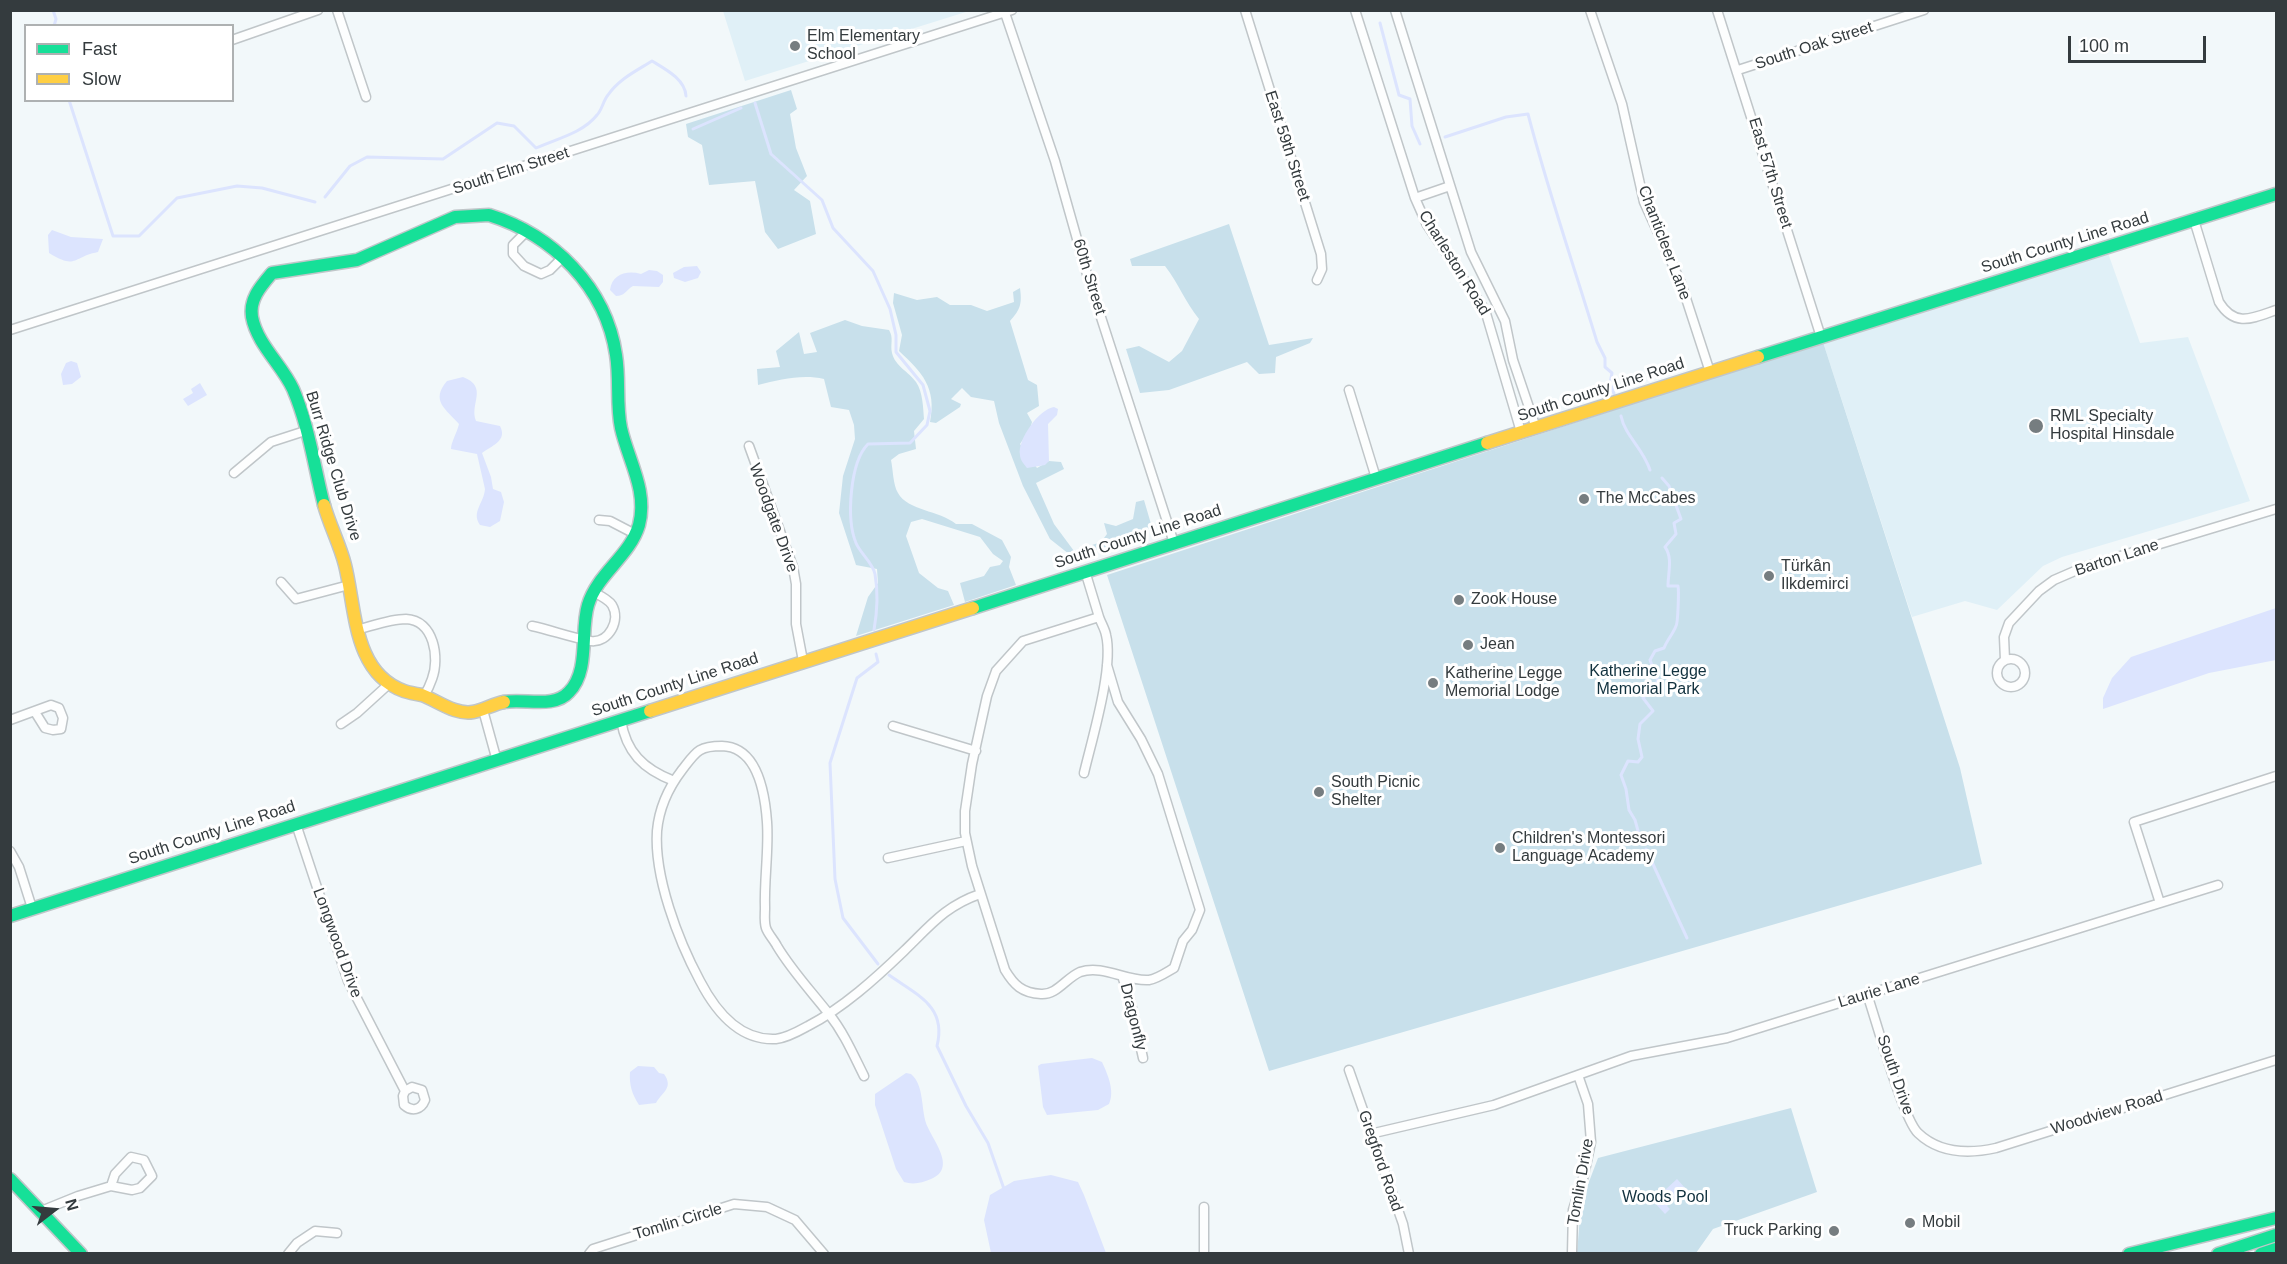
<!DOCTYPE html>
<html>
<head>
<meta charset="utf-8">
<style>
	body { margin:0 }
	#map { position:relative; width:2287px; height:1264px; overflow:hidden; background:#f2f8fa; font-family:Arial,sans-serif }
	canvas { display:block }
	.frame { position:absolute; inset:0; border:12px solid #343b3e; pointer-events:none }
	.legend { position:absolute; left:24px; top:24px; width:210px; height:78px; box-sizing:border-box; background:#fff; border:2px solid #aeb1b2; margin:0; padding:8px 10px; list-style:none; font-size:18px; color:#343b3e }
	.legend li { display:flex; align-items:center; gap:12px; height:30px }
	.legend b { width:30px; border:2px solid #aeb1b2 }
	.north { position:absolute; left:24px; top:1180px; width:60px; height:60px; -webkit-text-stroke:4px #fff; paint-order:stroke; rotate:74deg; font-size:16px; font-weight:700; line-height:24px; text-align:center; color:#343b3e }
	.north::after { content:''; display:block; margin:auto; width:21px; height:27px; background:#343b3e; clip-path:polygon(50% 0,100% 100%,50% 72%,0 100%) }
	.scale { position:absolute; left:2068px; top:36px; width:138px; height:27px; box-sizing:border-box; border:3px solid #343b3e; border-top:0; padding-left:8px; font-size:18px; line-height:21px; white-space:nowrap; color:#343b3e; -webkit-text-stroke:4px #fff; paint-order:stroke }
</style>
</head>
<body>
<div id="map">
<canvas width="2287" height="1264"></canvas>
<div class="frame"></div>
<ul class="legend">
<li><b style="height:8px;background:#16e098"></b>Fast</li>
<li><b style="height:8px;background:#ffcf43"></b>Slow</li>
</ul>
<div class="north">N</div>
<div class="scale">100 m</div>
</div>
<script>
const ctx = document.querySelector('canvas').getContext('2d');
ctx.lineJoin = 'round';
function paint(path, color) {
  ctx.fillStyle = color;
  ctx.fill(path, 'evenodd');
}
function stroke(path, color, width, dash) {
  ctx.strokeStyle = color;
  ctx.lineWidth = width;
  ctx.lineCap = dash ? 'butt' : 'round';
  ctx.setLineDash(dash || []);
  ctx.stroke(path);
}
function drawText(font, color, halo, rows, align = 'center') {
  ctx.font = font + ' Arial,sans-serif';
  ctx.lineWidth = 6;
  ctx.setLineDash([]);
  ctx.textBaseline = 'middle';
  ctx.strokeStyle = halo;
  ctx.fillStyle = color;
  for (const [text, x, y, turn = 0] of rows) {
    ctx.save();
    ctx.translate(x, y);
    ctx.rotate((+turn || 0) * Math.PI / 180);
    ctx.textAlign = isNaN(turn) ? turn : align;
    if (halo) ctx.strokeText(text, 0, 0);
    ctx.fillText(text, 0, 0);
    ctx.restore();
  }
}
paint(new Path2D(`
	M723,11V10L969,11L745,81Z
	M2108,253L2140,343L2188,337L2250,501L2062,557L2043,566L1997,610L1965,601L1912,617L1823,342Z`), '#e0f0f7');
paint(new Path2D(`
	M791,90L797,109L790,114L796,148L807,176L794,190L810,201L816,234L778,249L765,232L755,181L709,185L702,145L688,137L686,124Z
	M1229,224L1269,345L1313,338L1310,343L1276,357L1275,373L1259,374L1247,362L1169,390L1140,393L1126,349L1139,346L1169,362L1182,351L1199,319C1185,302 1179,284 1165,266H1132L1130,259Z
	M1020,288C1022,303 1021,309 1010,321L1028,380L1037,385L1039,406L1027,413L1032,422L1030,429L1020,444L1037,468L1049,461L1061,462L1064,469L1036,483L1054,524L1074,551L1101,542L1107,534L1104,523L1116,526L1133,519L1136,502L1144,500L1151,524L1150,531L1074,558L1050,539L1023,486L999,423L994,401L971,397L962,388L951,399L961,404L960,407L936,423L930,422C937,388 922,372 899,351L902,335L893,303L894,293L917,300L937,297L950,305H971L987,311L1014,302L1013,292Z
	M845,320L862,326L889,330C894,338 890,344 892,353C895,366 909,372 916,382C923,392 923,408 924,419L914,431L916,449L899,454L891,460C893,469 893,485 898,493C908,511 939,510 956,524H972L1002,540L1011,557L1009,567L1016,585L965,602L960,583L984,576L990,567L1000,565L1003,561L993,554L980,537L922,519L911,522L906,536L919,573L938,588L948,591L954,605L856,636L868,597L878,583L877,569L856,565L839,513L843,476L855,439L854,425L849,410L831,407L824,379C801,374 780,380 758,385L757,369L780,367L776,351L799,332L804,354L817,352L810,333Z
	M1823,342L1960,768L1982,864L1269,1071L1107,575Z
	M1791,1108L1817,1192L1713,1229L1696,1253L1577,1254L1581,1203L1598,1158Z`), '#c8e0eb');
paint(new Path2D(`
	M52,230L71,237L103,239L98,252C72,257 77,270 49,253L48,235Z
	M697,266L701,272L698,278L685,282L674,278L673,273L684,267Z
	M649,270L657,271L663,275V282L659,287L633,286C626,290 625,296 616,296L610,290C612,274 627,270 641,274Z
	M71,361L77,363L81,377L72,384L63,385L61,374L66,363Z
	M463,377C489,387 469,404 476,421L500,426C508,441 491,446 482,453L491,477L493,489L501,492L504,502L500,521L490,527L480,525C471,512 484,503 485,489L477,454L451,449C451,442 457,433 459,424C446,409 430,401 447,381Z
	M200,383L207,395L188,406L183,399L193,393L191,389Z
	M1054,407L1058,409L1057,415L1048,424L1049,461L1045,465L1027,468C1024,464 1020,460 1020,455C1017,440 1039,409 1054,407Z
	M2276,608V660L2209,673L2103,709V698L2112,678L2131,657Z
	M1092,1058L1102,1062C1108,1075 1115,1091 1109,1104L1098,1110L1047,1115L1043,1107L1038,1066L1041,1064Z
	M638,1066L654,1067L659,1073L664,1074C674,1088 662,1092 656,1103L639,1105C632,1094 629,1085 630,1072Z
	M906,1073L911,1074C924,1085 921,1107 926,1123C932,1140 958,1168 931,1179C922,1183 913,1185 904,1182L896,1169L875,1105V1094Z
	M1051,1175L1078,1182L1084,1195L1106,1253H991L984,1220L990,1195L1014,1181Z
	M1677,1179L1686,1189L1667,1206L1670,1209L1665,1214L1653,1201Z`), '#dce4fe');
stroke(new Path2D(`
	M53,10L56,19L54,26
	M1380,23L1399,95L1410,99L1412,126L1420,144
	M69,100L113,236H139L177,198L237,186L262,188L315,202
	M755,103L771,154L822,200L833,228L873,271L890,309L896,335V352L923,385L930,411L927,425L910,443L868,444C850,462 846,519 856,543C860,553 873,563 875,574C878,591 877,613 874,630
	M693,129L741,108
	M1445,137L1506,117L1528,114C1548,191 1574,266 1597,342L1605,358V367L1612,373L1610,383L1614,394
	M325,197L350,166L367,157L443,159L497,123L514,126L536,148C556,139 583,133 597,115C602,110 603,101 608,95C619,79 636,71 652,61C665,69 685,79 686,96
	M1621,416C1625,436 1643,448 1650,470
	M876,654L878,662L857,678L830,763L835,879L843,918L878,964
	M1640,838L1635,820L1629,810L1626,789L1621,775L1628,761L1638,762L1642,757L1638,739L1640,724L1653,711L1643,698L1658,681L1650,660L1655,651L1664,648C1667,640 1673,634 1676,626C1678,623 1679,591 1678,586H1668C1668,573 1673,558 1665,547L1676,534L1674,523L1681,519L1669,486L1662,478
	M1646,849L1687,938
	M889,975C917,995 947,1006 937,1046L966,1106L988,1143L1004,1189`), '#dce4fe', 3);
const street = new Path2D(`
	M337,10L366,97
	M1004,10L1055,161L1086,271L1174,543
	M1245,10L1321,254L1322,269L1317,280
	M1355,10L1415,198L1427,225L1485,310L1521,432
	M1395,10L1471,252L1505,321L1513,360L1536,428
	M1590,10L1622,104L1644,202L1681,283L1710,372
	M1717,10L1821,337
	M232,40L318,10
	M1738,70L1924,10
	M1415,198L1450,186
	M2194,220L2219,302C2235,328 2253,318 2276,310
	M528,230L513,245V254L524,266L541,274L550,270L563,257
	M10,330L1012,10
	M1349,390L1376,478
	M749,446L793,567L796,584V624L803,661
	M234,473L271,442L305,431
	M599,520L610,521L635,534
	M1085,571L1099,617L1023,641L996,671L987,696L972,764L965,811V833L972,866L1005,970C1014,985 1022,993 1041,994C1057,995 1066,978 1080,972C1103,964 1127,982 1149,980C1157,979 1167,972 1174,968L1183,941L1192,930L1200,910L1158,774L1141,739L1118,702L1107,665
	M281,582L296,599L349,585
	M532,626C551,630 572,638 591,641C609,643 621,620 612,605C608,599 599,595 593,592
	M356,630C372,626 390,619 406,619C434,620 440,658 432,679C430,685 427,691 424,696
	M1997 673a14 14 0 1 1 28 0a14 14 0 1 1-28 0Z
	M2005,660L2004,637L2009,623L2039,591L2054,580L2084,567L2276,509
	M483,710L497,761
	M10,720L51,705L59,708L63,718L61,729L53,730L45,728L35,712
	M621,720C626,752 643,769 674,781
	M341,724L357,713L390,683
	M893,726L976,751
	M1084,773C1092,739 1114,667 1106,635C1105,629 1101,623 1099,617
	M296,824L348,981L405,1091L403,1096L404,1105C412,1112 421,1110 425,1100L422,1090L412,1087L405,1091
	M10,851L19,867L32,908
	M888,858L966,841
	M2160,903L2134,822L2276,776
	M1122,976L1130,999L1143,1058
	M1867,994C1876,1020 1903,1119 1918,1133C1940,1154 1969,1154 1996,1148L2276,1060
	M1349,1070L1403,1224L1409,1254
	M864,1076C853,1054 844,1033 829,1014C811,991 792,971 777,946C774,940 768,934 766,928C764,922 765,914 765,908C764,879 769,850 767,822C765,794 758,747 722,746C698,746 696,752 682,770C669,787 659,809 657,831C654,877 678,940 700,981C715,1010 739,1041 776,1039C787,1038 799,1031 808,1026C843,1008 876,978 904,951C930,926 945,906 980,894
	M1370,1134L1494,1105L1631,1056L1727,1038L2218,885
	M1204,1207V1254
	M41,1211L78,1196L111,1186L132,1190L140,1188L152,1176L144,1160L131,1157L115,1174L111,1186
	M288,1254L297,1243L315,1231L337,1233
	M589,1254L593,1249L734,1204L767,1207L795,1220L824,1254
	M1572,1254L1573,1210L1584,1175L1591,1142L1588,1104L1578,1075`);
const fast = new Path2D(`
	M489,215C553,235 606,287 616,355C620,379 616,404 621,428C628,460 648,490 639,525C630,556 597,574 588,605C580,631 590,671 569,692C554,709 524,698 504,702
	M1758,357L2276,194
	M324,505C314,466 309,426 293,389C282,365 257,344 252,317C249,299 261,286 272,273L357,260L455,217L489,215
	M973,608L1487,443
	M10,916L650,711
	M10,1179L81,1254
	M2129,1254L2276,1218
	M2218,1254L2276,1235
	M2261,1254L2276,1249`);
const slow = new Path2D(`
	M1487,443L1758,357
	M324,505C330,526 340,545 345,565C356,609 353,673 404,691C410,693 416,694 422,695C438,701 455,715 473,712C484,710 493,704 504,702
	M650,711L973,608`);
stroke(street, '#c0c6c9', 11);
stroke(fast, '#c0c6c9', 15);
stroke(slow, '#c0c6c9', 15);
stroke(street, '#fdfefe', 8);
stroke(fast, '#16e098', 12);
stroke(slow, '#ffcf43', 12);
for (const [x, y, r, color] of [
	[795,46,6,"#767d80"],
	[2036,426,8,"#767d80"],
	[1584,499,6,"#767d80"],
	[1769,576,6,"#767d80"],
	[1459,600,6,"#767d80"],
	[1468,645,6,"#767d80"],
	[1433,683,6,"#767d80"],
	[1319,792,6,"#767d80"],
	[1500,848,6,"#767d80"],
	[1910,1223,6,"#767d80"],
	[1834,1231,6,"#767d80"]
]) {
  const dot = new Path2D();
  dot.arc(x, y, r, 0, 2 * Math.PI);
  ctx.fillStyle = color;
  ctx.fill(dot);
  stroke(dot, '#fff', 2);
}
drawText('16px', '#343b3e', '#fff', [
	["Elm Elementary",807,37],
	["School",807,55],
	["RML Specialty",2050,417],
	["Hospital Hinsdale",2050,435],
	["The McCabes",1596,499],
	["Türkân",1781,567],
	["Ilkdemirci",1781,585],
	["Zook House",1471,600],
	["Jean",1480,645],
	["Katherine Legge",1445,674],
	["Memorial Lodge",1445,692],
	["South Picnic",1331,783],
	["Shelter",1331,801],
	["Children's Montessori",1512,839],
	["Language Academy",1512,857],
	["Mobil",1922,1223],
	["Truck Parking",1822,1231,"right"]
], 'left');
drawText('16px', '#343b3e', '#fff', [
	["South Oak Street",1814,46,-18],
	["East 59th Street",1287,146,72],
	["South Elm Street",511,171,-18],
	["East 57th Street",1770,173,73],
	["Chanticleer Lane",1664,243,69],
	["South County Line Road",2065,243,-17],
	["Charleston Road",1454,263,58],
	["60th Street",1089,277,73],
	["South County Line Road",1601,390,-18],
	["Burr Ridge Club Drive",333,466,73],
	["Woodgate Drive",773,518,70],
	["South County Line Road",1138,537,-18],
	["Barton Lane",2117,558,-18],
	["South County Line Road",675,685,-18],
	["South County Line Road",212,833,-18],
	["Longwood Drive",337,943,70],
	["Laurie Lane",1879,991,-17],
	["Dragonfly",1133,1017,76],
	["South Drive",1895,1075,71],
	["Woodview Road",2107,1113,-17],
	["Gregford Road",1380,1161,71],
	["Tomlin Drive",1581,1182,-80],
	["Tomlin Circle",678,1222,-17]
]);
drawText('16px', '#11313e', '#fff', [
	["Katherine Legge",1648,672],
	["Memorial Park",1648,690],
	["Woods Pool",1665,1198]
]);
</script>
</body>
</html>
